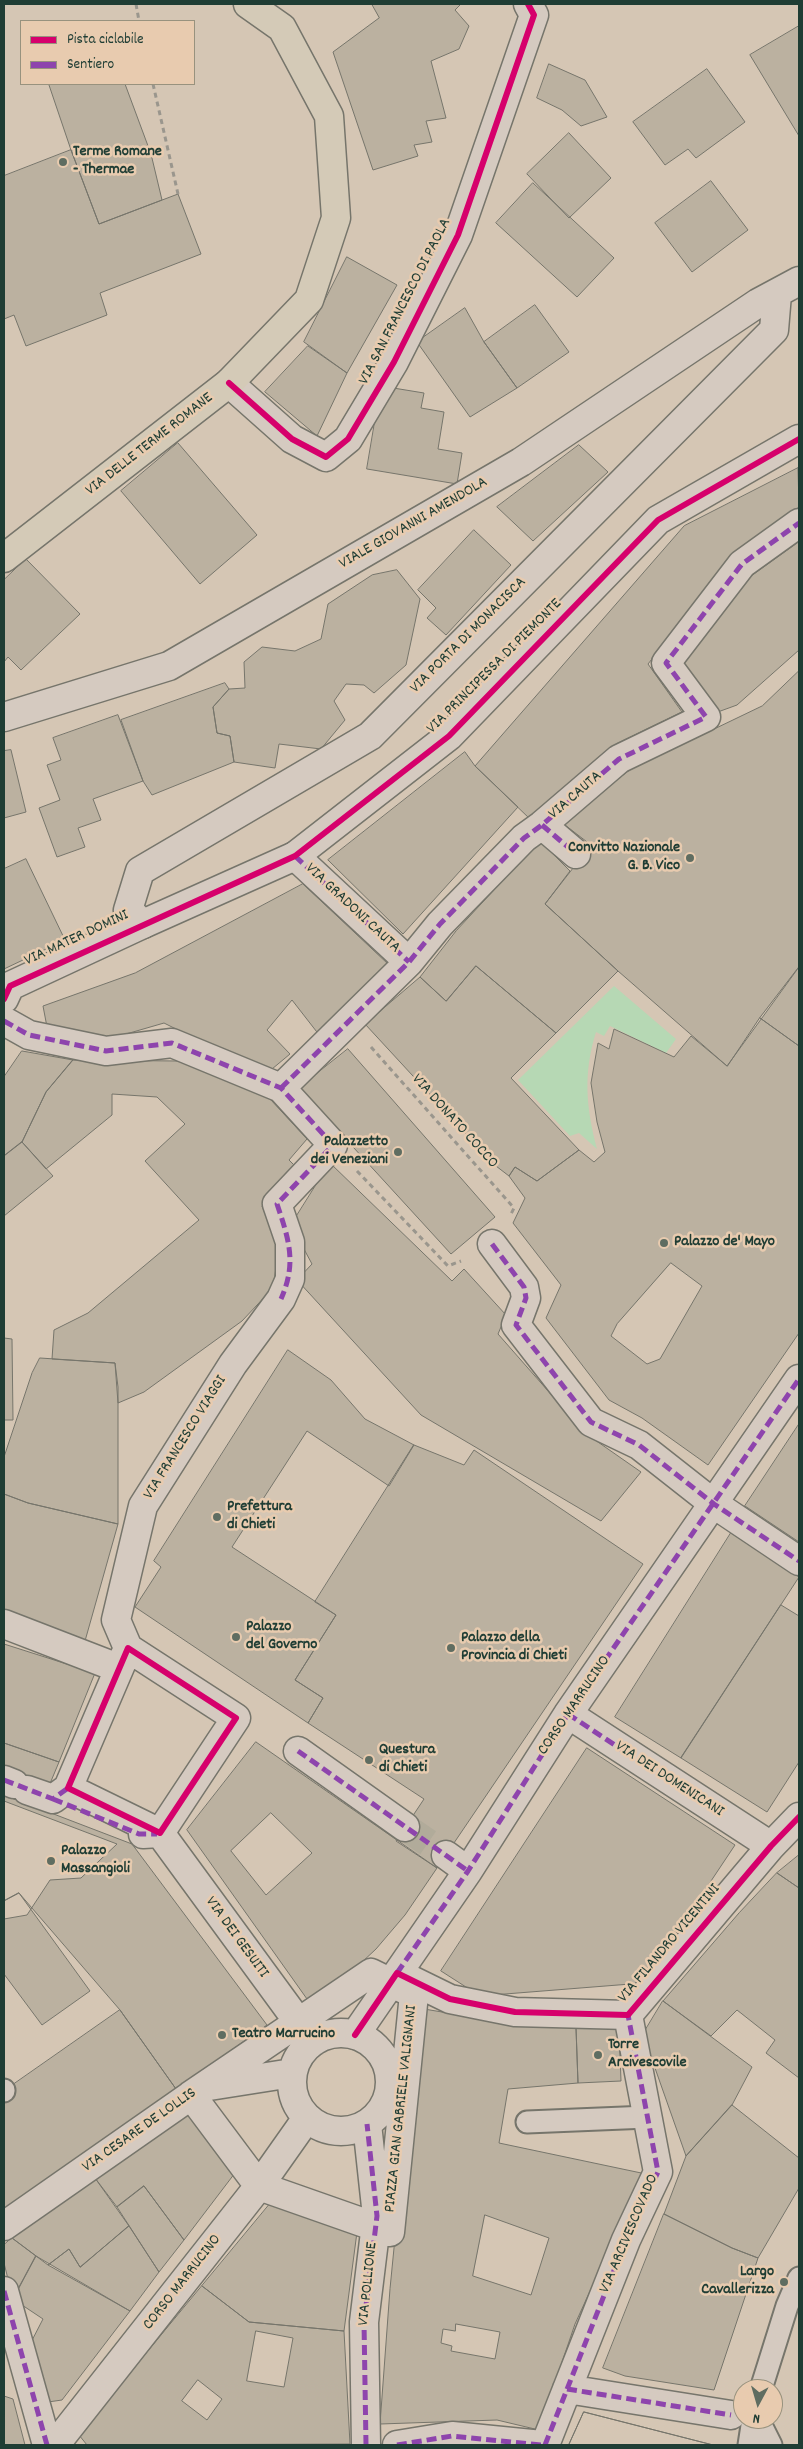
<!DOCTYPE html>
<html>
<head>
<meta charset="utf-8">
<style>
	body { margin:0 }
	#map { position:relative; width:803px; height:2449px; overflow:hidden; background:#d5c6b4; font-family:Dekko,sans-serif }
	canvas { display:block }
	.frame { position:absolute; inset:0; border:5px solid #1f3d34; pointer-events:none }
	.legend { position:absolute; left:20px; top:20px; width:175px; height:65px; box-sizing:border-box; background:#e8cbaf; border:1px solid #98927e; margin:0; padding:6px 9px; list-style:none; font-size:15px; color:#1f3d34 }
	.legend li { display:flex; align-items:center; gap:10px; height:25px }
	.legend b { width:25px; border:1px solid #98927e }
	.north { position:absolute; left:733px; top:2379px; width:50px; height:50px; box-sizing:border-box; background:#e8cbaf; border:1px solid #98927e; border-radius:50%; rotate:186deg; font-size:14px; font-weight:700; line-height:20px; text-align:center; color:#1f3d34 }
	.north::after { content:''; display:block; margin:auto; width:18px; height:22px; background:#5f6d61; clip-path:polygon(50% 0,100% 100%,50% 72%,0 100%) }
</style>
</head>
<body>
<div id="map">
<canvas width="803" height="2449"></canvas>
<div class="frame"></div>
<ul class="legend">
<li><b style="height:6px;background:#d6006c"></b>Pista ciclabile</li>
<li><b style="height:6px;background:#8e44ad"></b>Sentiero</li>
</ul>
<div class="north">N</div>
</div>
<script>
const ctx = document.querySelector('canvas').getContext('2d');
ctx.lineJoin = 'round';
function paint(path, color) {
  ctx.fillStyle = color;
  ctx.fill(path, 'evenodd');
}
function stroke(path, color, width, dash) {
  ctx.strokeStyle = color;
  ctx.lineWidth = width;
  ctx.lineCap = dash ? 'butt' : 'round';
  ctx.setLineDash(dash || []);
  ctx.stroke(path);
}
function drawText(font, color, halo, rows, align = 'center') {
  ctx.font = font + ' Dekko,sans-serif';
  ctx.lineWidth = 5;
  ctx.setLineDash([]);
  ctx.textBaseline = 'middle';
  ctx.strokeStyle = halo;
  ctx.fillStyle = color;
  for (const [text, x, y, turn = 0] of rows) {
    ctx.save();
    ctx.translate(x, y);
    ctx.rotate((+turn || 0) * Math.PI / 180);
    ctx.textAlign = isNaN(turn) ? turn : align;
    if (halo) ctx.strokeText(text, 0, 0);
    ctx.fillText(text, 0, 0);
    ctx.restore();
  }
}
paint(new Path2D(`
	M614,986L676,1039L666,1053L610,1026L604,1036L596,1032C583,1074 586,1107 597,1149L579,1133L570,1136L518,1080Z`), '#b6d8b4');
const building = new Path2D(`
	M372,4H461L455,10L469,26L459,49L431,61L446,118L426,121L432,142L414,145L418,156L373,170L333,52L379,18Z
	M799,26V136L750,55Z
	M549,64L585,80L607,117L581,126L562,110L537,98Z
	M707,69L745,122L696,158L688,149L665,165L633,122Z
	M51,84H125L151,154L162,200L99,224L71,150L49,85Z
	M569,133L611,178L569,218L527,174Z
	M71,150L99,224L178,194L201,254L100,293L107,315L26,346L14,315L4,319V176Z
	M711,181L748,230L692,272L655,223Z
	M533,183L614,258L577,297L496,223Z
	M347,257L397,285L347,373L304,342Z
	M535,305L569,352L517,388L484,342Z
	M465,308L484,342L517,388L470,417L417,342Z
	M308,346L347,373L317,436L265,392Z
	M381,386L424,393L421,408L444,412L438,449L462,453L457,484L367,469Z
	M178,443L257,535L200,584L121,491Z
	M579,445L608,472L533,541L497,507Z
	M798,468L799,507L732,558L648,664L682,712L616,744L531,820L475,766L684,526Z
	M474,530L511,565L446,635L427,618L436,608L418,590Z
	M799,542V650L737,705L715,713L679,666L743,582Z
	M26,559L80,614L21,670L8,657L4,662V580Z
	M397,570L420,599L406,665L374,693L364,685L346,684L334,701L345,720L321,749L279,744L275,768L234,762L230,736L217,733L213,707L229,689L245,688L244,662L262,647L295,651L321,639L328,604L372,575Z
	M799,671V967L727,1066L618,971L545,904L591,845L561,822L631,769L762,706Z
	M225,683L229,689L213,707L217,733L230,736L234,762L152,795L143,781L121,720Z
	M118,715L143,781L93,799L101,820L78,828L85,847L57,857L39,808L60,800L47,765L61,760L53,738Z
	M11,750L26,812L4,818V751Z
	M465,752L475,766L518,807L403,934L328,860Z
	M540,841L570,871L545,904L618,971L556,1033L476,966L446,1001L420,977L456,931Z
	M26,859L65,940L4,969V869Z
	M303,884L388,964L320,1036L292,1000L267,1030L290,1054L266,1074L164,1023L102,1041L47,1027L43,1006L135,973Z
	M476,966L556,1033L511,1078L579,1150L537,1181L515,1167L509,1176L496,1166L365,1024L420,977L446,1001Z
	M799,967V1046L760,1018Z
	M760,1018L799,1046V1333L708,1465L642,1418L609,1400L546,1318L561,1285L513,1223L525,1198L509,1176L515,1167L537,1181L579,1150L594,1162L605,1152L597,1122L591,1083L598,1043L609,1049L614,1029L674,1057L691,1036L727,1066ZM671,1263L702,1286L660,1359L647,1364L611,1336L617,1324Z
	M348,1049L495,1217L451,1254L299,1088Z
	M22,1051L73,1060L46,1092L22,1142L4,1156V1077Z
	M73,1060L178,1061L259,1087L307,1139L289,1160L298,1169L262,1206L279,1247L273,1288L242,1321L144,1392L118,1403L115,1363L52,1359L54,1330L88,1313L199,1220L145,1161L185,1124L157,1097L112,1094V1115L46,1169L22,1142L46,1092Z
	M22,1142L53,1176L4,1216V1156Z
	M330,1163L452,1281L464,1269L506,1315L498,1334L585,1433L641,1472L601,1521L421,1415L297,1280L312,1264L291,1225Z
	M4,1338L12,1339L13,1420H4Z
	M288,1350L331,1380L365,1419L414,1445L389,1486L307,1431L232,1547L336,1615L295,1680L323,1698L308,1723L135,1607L161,1567L154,1561Z
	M40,1358L115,1363L118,1387V1524L28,1503L4,1494V1457L32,1373Z
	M799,1424V1542L745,1506Z
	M414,1445L464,1465L474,1450L643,1564L437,1868L396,1841L424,1799L308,1723L323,1698L295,1680L336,1615L315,1602Z
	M4,1494L28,1503L118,1524L85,1641L4,1614Z
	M731,1533L799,1577L681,1758L615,1717Z
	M781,1605L799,1616V1762L767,1812L681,1758Z
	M4,1644L95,1673L59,1762L4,1743Z
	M256,1742L437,1868L405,1915L376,1949L346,1977L307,1999L187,1830ZM271,1813L312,1853L266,1895L231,1851Z
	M4,1743L59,1762L49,1786L22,1802L9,1797L18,1774L4,1769Z
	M587,1748L735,1845L643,1983L480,1996L441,1971Z
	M4,1795L132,1844L267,2025L176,2089L120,2010L19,1893L4,1901Z
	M4,1801L117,1844L81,1878L50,1880L27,1915L4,1919Z
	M799,1855V1888L777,1873Z
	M777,1873L799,1888V2078L766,2053L775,2040L737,2010L711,2036L663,2001L739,1913Z
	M19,1893L90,1991L42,2025L4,1974V1901Z
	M663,2001L752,2067L732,2105L686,2156L643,2034Z
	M418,2008L502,2022L576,2028L578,2083L508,2089L499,2143L646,2174L634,2195L575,2324L539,2430L497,2420L380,2424L390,2289ZM485,2215L549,2238L531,2295L473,2276ZM456,2324L500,2332L495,2359L451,2351L452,2346L441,2343L443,2329L455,2331Z
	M120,2010L176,2089L4,2210V2091Z
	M619,2027L621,2081L578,2083L576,2028Z
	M732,2105L799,2158V2188L758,2258L732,2248L664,2214L686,2156Z
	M193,2108L238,2169L184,2240L144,2186L117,2207L95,2178Z
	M95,2178L129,2226L80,2267L69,2249L48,2265L12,2238Z
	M144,2186L184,2240L159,2272L117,2207Z
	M274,2199L357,2232L344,2331L249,2322L202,2286Z
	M664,2214L732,2248L758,2258L714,2390L625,2376L603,2368Z
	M129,2226L159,2272L130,2311L48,2265L69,2249L80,2267Z
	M12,2238L36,2256L13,2299L4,2263V2245Z
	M36,2256L130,2311L62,2400L41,2403L27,2350L43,2319L13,2299Z
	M202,2286L249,2322L344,2331L350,2444L87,2445L79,2435ZM256,2331L293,2338L284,2387L247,2381ZM198,2380L222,2399L207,2420L182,2401Z
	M4,2396L13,2399L25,2445H4Z
	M584,2412L713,2445H569Z
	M584,2412L713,2445H569Z`);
paint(building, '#bbb1a0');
stroke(building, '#76756b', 1);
stroke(new Path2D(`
	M405,1827L446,1855`), '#b1ab9a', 28, [28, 14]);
const lane = new Path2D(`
	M4,2090V2091
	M527,2122L648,2117
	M761,2389L787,2306L799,2278
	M758,2419L771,2445
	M749,2445L753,2419`);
const street = new Path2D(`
	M229,383L292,439L326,457L348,439L394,362L458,235L534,15L528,4
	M542,825L576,854
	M295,856L409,962
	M4,999L10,986L143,924
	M4,1021L29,1035L106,1051L172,1043L281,1088L333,1145L277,1204L290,1242V1279L281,1299L233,1364L143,1506L116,1620L128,1648
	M281,1088L409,962L440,924L524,838L542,825L619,759L706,717L666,663L742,564L799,523
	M492,1244L524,1287L526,1298L516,1325L591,1422L639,1445L714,1504L799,1561
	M4,1624L118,1668
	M568,1714L771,1846
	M298,1751L405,1827
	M4,1780L14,1784
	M27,1790L53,1799L68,1788L128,1648L236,1718L160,1833L68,1788
	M143,1834L160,1833L313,2042
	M446,1855L468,1871
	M371,1973L414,1994L390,2232L259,2186L191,2095Z
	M399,1974L450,1999L515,2012L628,2015L771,1846L799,1817
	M292 2082a49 49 0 1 1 98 0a49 49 0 1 1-98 0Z
	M355,2035L468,1871L568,1714L799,1379
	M4,2226L203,2087L292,2073
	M4,2291L47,2445
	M567,2389L731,2415
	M55,2445L259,2186L307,2118
	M366,2445L364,2322L377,2216L367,2124
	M397,2445L452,2436L542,2445
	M545,2445L626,2240L658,2172L628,2015`);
const secondary = new Path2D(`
	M777,294L774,330L370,736L140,871L128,910L143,924L295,856L449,736L658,520L799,439
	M4,717L169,666L521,462L758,303L799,281`);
const primary = new Path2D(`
	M4,558L229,383L309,300L336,218L329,116L282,28L248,4`);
stroke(lane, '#76756b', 25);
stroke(street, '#76756b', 31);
stroke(secondary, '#76756b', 31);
stroke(primary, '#76756b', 31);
stroke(new Path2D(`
	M136,4L139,21
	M153,84L178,194
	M371,1047L514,1208L511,1214
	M357,1171L448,1266L461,1261`), '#9a968d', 3, [5, 4]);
stroke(lane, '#d5cac0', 21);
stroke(street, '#d5cac0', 28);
stroke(secondary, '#d5cac0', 28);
stroke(primary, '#d4cab7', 28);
stroke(new Path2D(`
	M542,825L576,854
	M295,856L409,962
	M4,1021L29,1035L106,1051L172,1043L281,1088L333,1145L277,1204C289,1240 297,1263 281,1299
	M281,1088L409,962L440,924L524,838L542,825L619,759L706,717L666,663L742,564L799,523
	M492,1244L524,1287L526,1298L516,1325L591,1422L639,1445L714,1504L799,1561
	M568,1714L627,1753
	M298,1751L468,1871
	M4,1780L53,1799L68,1788
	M53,1799L139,1834H157
	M397,1973L468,1871L568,1714L799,1379
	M4,2291L47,2445
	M567,2389L731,2415
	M366,2445L364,2322L377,2216L367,2124
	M397,2445L452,2436L542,2445
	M545,2445L626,2240L658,2172L628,2015`), '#8e44ad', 5, [10, 5]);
stroke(new Path2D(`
	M229,383L292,439L326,457L348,439L394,362L458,235L534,15L528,4
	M4,999L10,986L295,856L449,736L658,520L799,439
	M128,1648L236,1718L160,1833L68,1788Z
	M355,2035L397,1973L450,1999L515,2012L628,2015L771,1846L799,1817`), '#d6006c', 6);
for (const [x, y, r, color] of [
	[63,162,5,"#5f6d61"],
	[690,858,5,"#5f6d61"],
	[398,1152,5,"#5f6d61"],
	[664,1243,5,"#5f6d61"],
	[217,1517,5,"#5f6d61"],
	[236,1637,5,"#5f6d61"],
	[451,1648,5,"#5f6d61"],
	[369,1760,5,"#5f6d61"],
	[51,1861,5,"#5f6d61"],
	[222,2035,5,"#5f6d61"],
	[598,2055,5,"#5f6d61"],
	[784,2282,5,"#5f6d61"]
]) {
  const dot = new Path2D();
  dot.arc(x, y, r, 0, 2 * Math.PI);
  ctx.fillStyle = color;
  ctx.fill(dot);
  stroke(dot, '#e8cbaf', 2);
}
drawText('bold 16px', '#1f3d34', '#e8cbaf', [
	["Terme Romane",73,153],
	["- Thermae",73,171],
	["Convitto Nazionale",680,849,"right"],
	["G. B. Vico",680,867,"right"],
	["Palazzetto",388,1143,"right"],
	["dei Veneziani",388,1161,"right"],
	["Palazzo de' Mayo",674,1243],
	["Prefettura",227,1508],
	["di Chieti",227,1526],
	["Palazzo",246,1628],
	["del Governo",246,1646],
	["Palazzo della",461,1639],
	["Provincia di Chieti",461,1657],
	["Questura",379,1751],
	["di Chieti",379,1769],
	["Palazzo",61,1852],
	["Massangioli",61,1870],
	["Teatro Marrucino",232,2035],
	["Torre",608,2046],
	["Arcivescovile",608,2064],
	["Largo",774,2273,"right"],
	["Cavallerizza",774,2291,"right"]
], 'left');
drawText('16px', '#1f3d34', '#e8cbaf', [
	["VIA SAN FRANCESCO DI PAOLA",406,302,-63],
	["VIA DELLE TERME ROMANE",150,445,-38],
	["VIALE GIOVANNI AMENDOLA",414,524,-30],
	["VIA PORTA DI MONACISCA",469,636,-45],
	["VIA PRINCIPESSA DI PIEMONTE",495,667,-45],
	["VIA CAUTA",576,796,-41],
	["VIA GRADONI CAUTA",352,909,43],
	["VIA MATER DOMINI",77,939,-25],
	["VIA DONATO COCCO",454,1122,48],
	["VIA FRANCESCO VIAGGI",186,1438,-58],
	["CORSO MARRUCINO",575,1706,-56],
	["VIA DEI DOMENICANI",669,1780,33],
	["VIA DEI GESUITI",236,1938,54],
	["VIA FILANDRO VICENTINI",670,1944,-50],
	["PIAZZA GIAN GABRIELE VALIGNANI",402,2109,-84],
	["VIA CESARE DE LOLLIS",140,2131,-35],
	["VIA ARCIVESCOVADO",630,2234,-67],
	["CORSO MARRUCINO",183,2283,-52],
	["VIA POLLIONE",369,2284,-84]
]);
</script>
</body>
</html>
